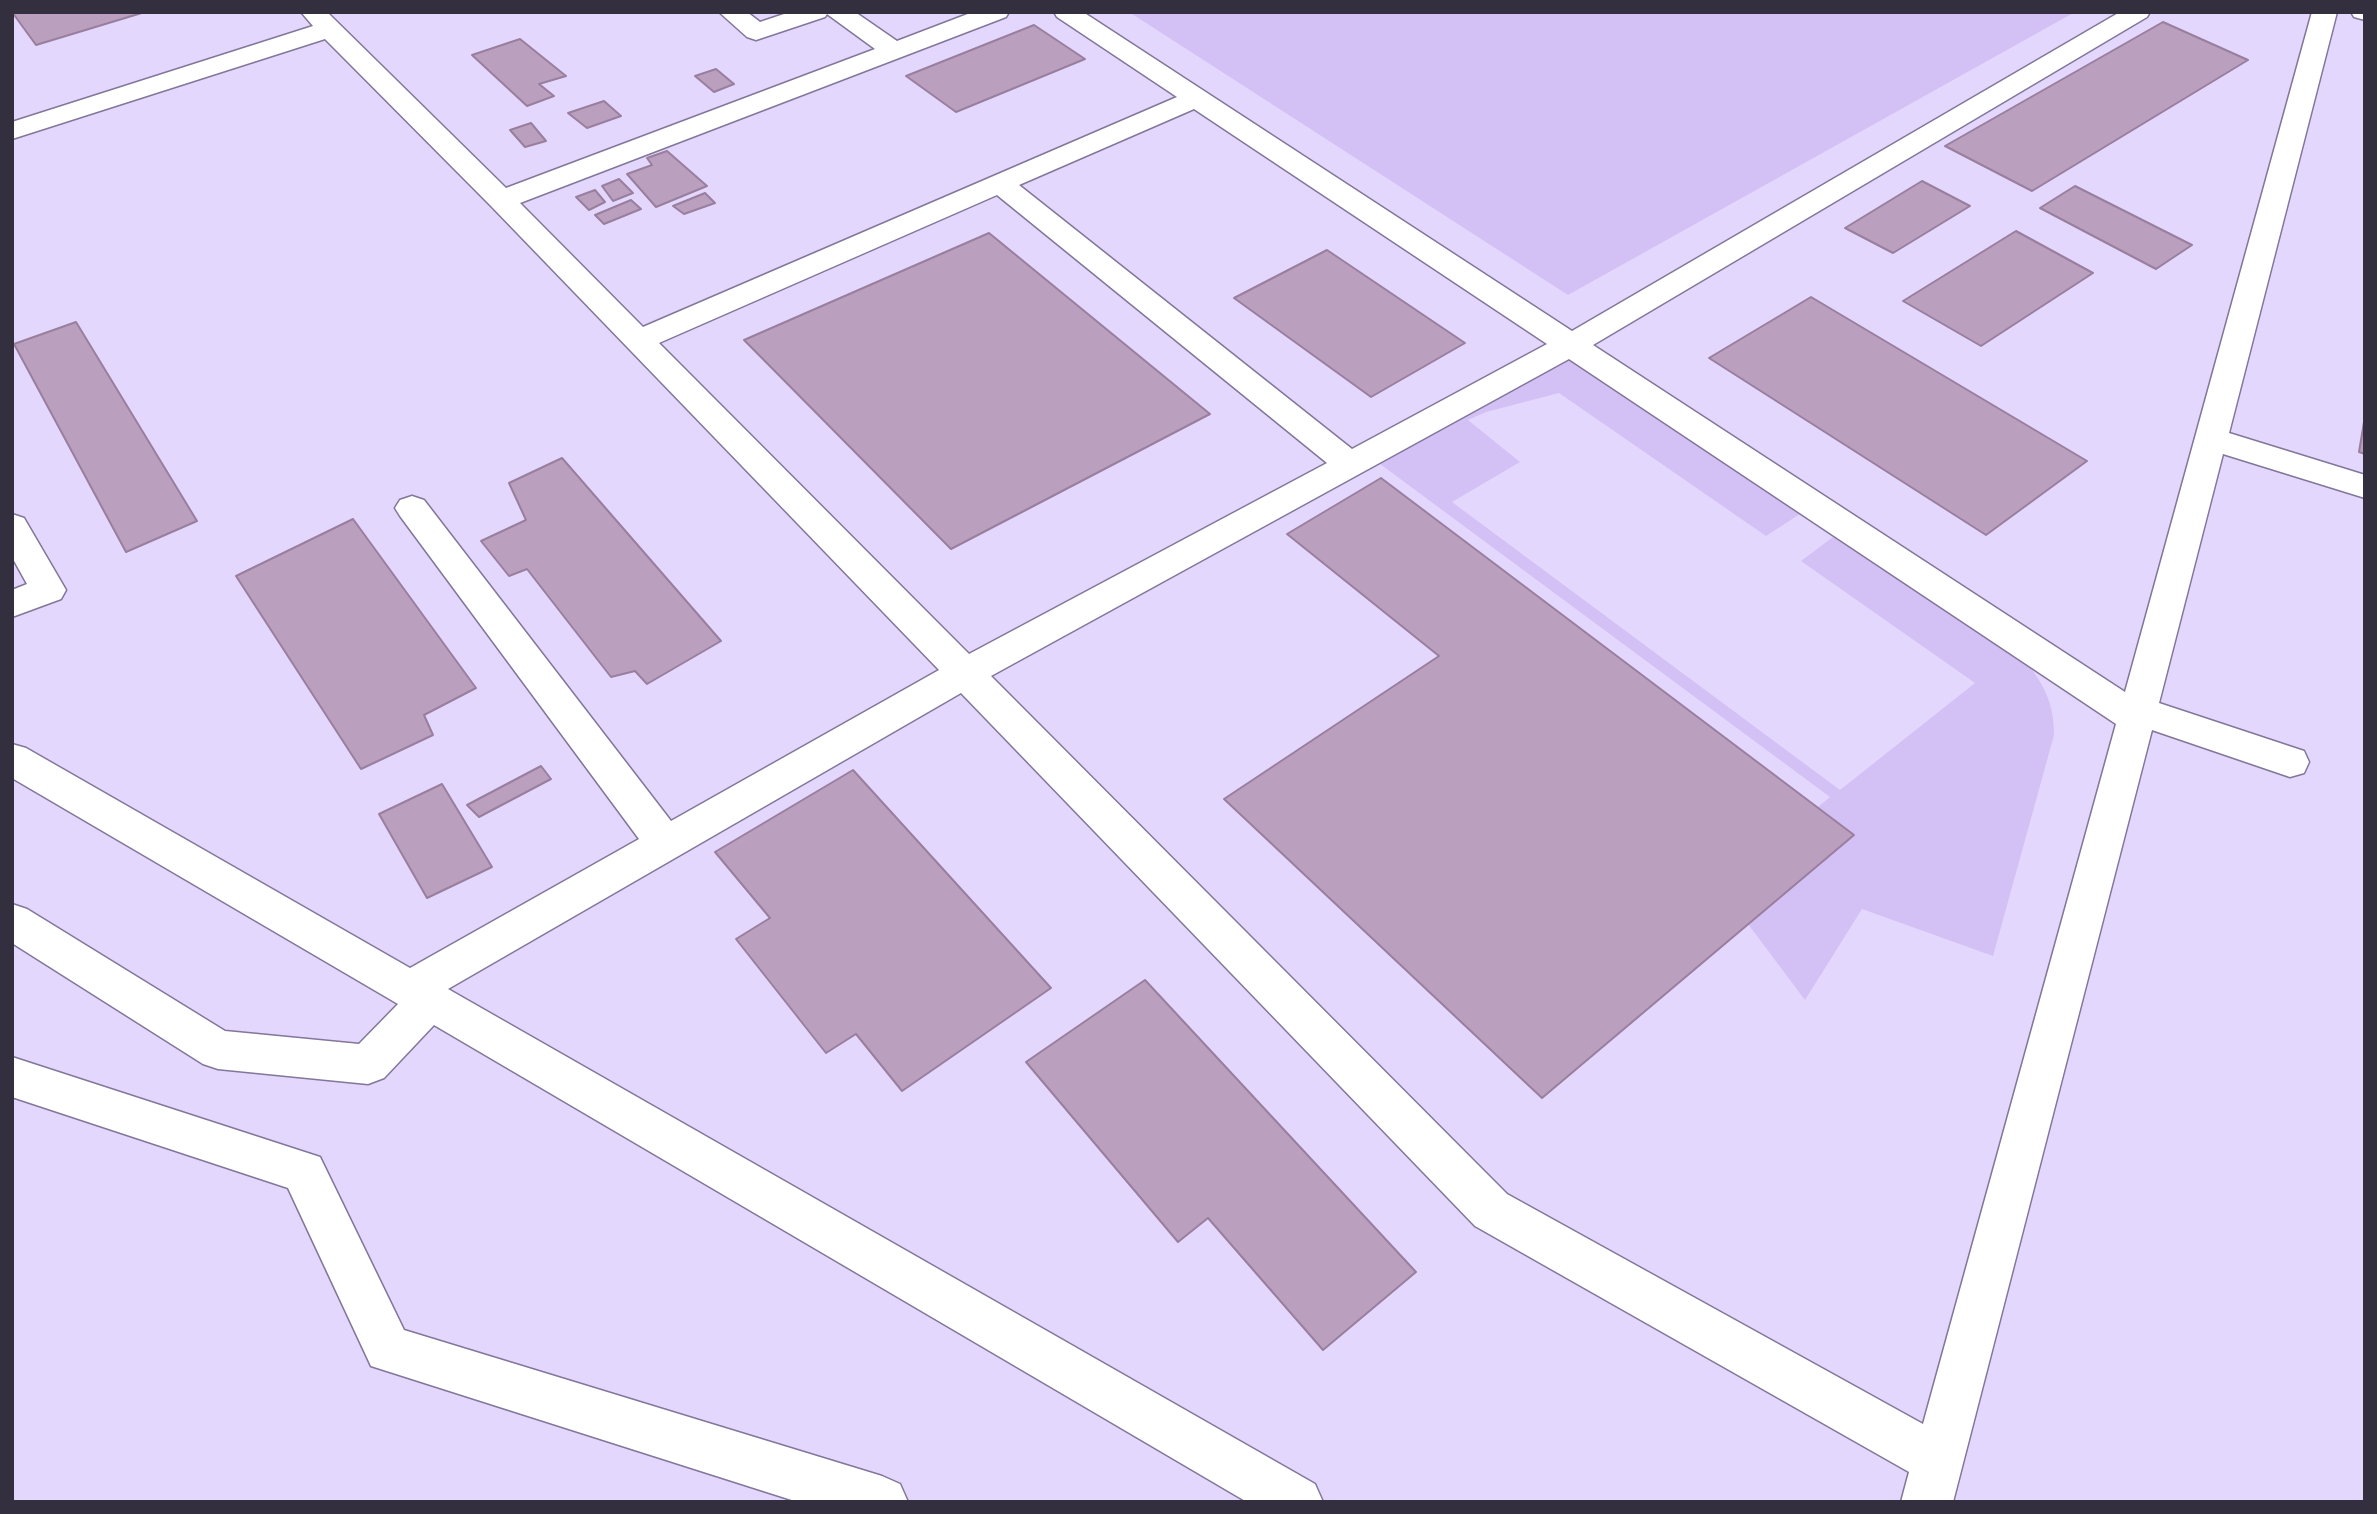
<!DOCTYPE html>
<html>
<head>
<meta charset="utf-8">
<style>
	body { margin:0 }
	#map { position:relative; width:2377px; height:1514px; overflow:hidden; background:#e4d7fe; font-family:Signika,sans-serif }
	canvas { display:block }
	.frame { position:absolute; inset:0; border:14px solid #342f3e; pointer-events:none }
</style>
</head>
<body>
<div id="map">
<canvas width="2377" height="1514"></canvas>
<div class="frame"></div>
</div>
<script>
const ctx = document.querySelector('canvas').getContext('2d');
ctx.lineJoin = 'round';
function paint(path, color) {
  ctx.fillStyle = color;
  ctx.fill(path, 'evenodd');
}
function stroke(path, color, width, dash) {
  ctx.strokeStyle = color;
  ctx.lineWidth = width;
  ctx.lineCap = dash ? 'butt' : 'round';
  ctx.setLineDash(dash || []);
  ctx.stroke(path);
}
paint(new Path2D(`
	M1129,12H2075L1568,295Z
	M1560,357L1573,361L1800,514L1766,536L1559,393L1486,412L1468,420L1520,462L1452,502L1840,790L1975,683L1801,561L1837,534L2024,659C2044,685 2054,702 2054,735L1993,956L1862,909L1805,1000L1748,924L1854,835L1818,807L1830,797L1376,461Z`), '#d3c0f5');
const building = new Path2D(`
	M12,12H145L36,45Z
	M2163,22L2248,60L2032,191L1945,146Z
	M1034,25L1085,59L956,112L906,76Z
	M520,39L566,76L539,84L554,96L527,106L472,55Z
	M716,69L734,84L714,92L695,76Z
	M604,101L621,116L587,128L568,113Z
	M531,123L546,141L525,147L510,130Z
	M667,151L707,186L656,207L627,174L652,165L647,158Z
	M619,179L633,193L613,201L602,186Z
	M1922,181L1970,206L1893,253L1845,228Z
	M2075,186L2192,245L2156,269L2040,208Z
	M595,190L605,202L589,210L576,197Z
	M705,193L715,203L684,214L673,206Z
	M631,200L641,209L604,224L595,215Z
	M2016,231L2093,273L1981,346L1903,301Z
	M989,233L1210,414L951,549L744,340Z
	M1327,250L1465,343L1371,397L1234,298Z
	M1811,297L2087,461L1986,535L1709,358Z
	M76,322L197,521L126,552L14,344Z
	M2365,416V454L2359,452Z
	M562,458L721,641L647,684L635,671L611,677L527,569L509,576L481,541L526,520L509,483Z
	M1381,478L1854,835L1542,1098L1224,799L1439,656L1287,534Z
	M353,519L476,688L424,715L433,735L361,769L236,576Z
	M541,766L551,779L479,817L467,805Z
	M853,770L1051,988L902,1091L856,1034L826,1053L736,939L770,918L715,852Z
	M442,784L492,867L427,898L379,814Z
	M1145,980L1416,1272L1323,1350L1208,1218L1178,1242L1026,1062Z`);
paint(building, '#bb9fbf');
stroke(building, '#997f9e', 2);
const minor = new Path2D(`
	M301,12H327L506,188L875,49L827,14L825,17L756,40L747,37L719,12H747L760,22L790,12H855L897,41L973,12H1009L1006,17L520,203L643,327L1177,97L1057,17L1054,12H1083L1572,331L2120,12H2150L2147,17L1593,345L2125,692L2312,12H2337L2229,433L2365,475V498L2223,454L2159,703L2304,751L2309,762L2304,773L2290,777L2152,730L1953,1502H1901L1909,1472L1475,1226L961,693L448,989L1315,1484L1323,1502H1247L434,1025L384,1078L368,1084L218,1069L203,1064L12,943V904L27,909L225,1031L359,1044L398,1004L12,778V744L26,748L410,968L639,839L400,516L395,508L400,500L412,496L424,500L671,821L939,670L491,206L325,39L12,139V122L313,26ZM1194,109L1547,344L1352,449L1019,185ZM997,195L1327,463L969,654L659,343ZM1569,359L2116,724L1923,1424L1507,1194L991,676Z
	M2351,12H2365V20L2354,17Z
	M12,514L24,518L66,590L61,599L12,617V590L27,584L12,557Z
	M12,1057L320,1157L404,1330L882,1476L900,1484L908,1502H798L371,1366L288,1188L12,1097Z`);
stroke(minor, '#827699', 3);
paint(minor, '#fff');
</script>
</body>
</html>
